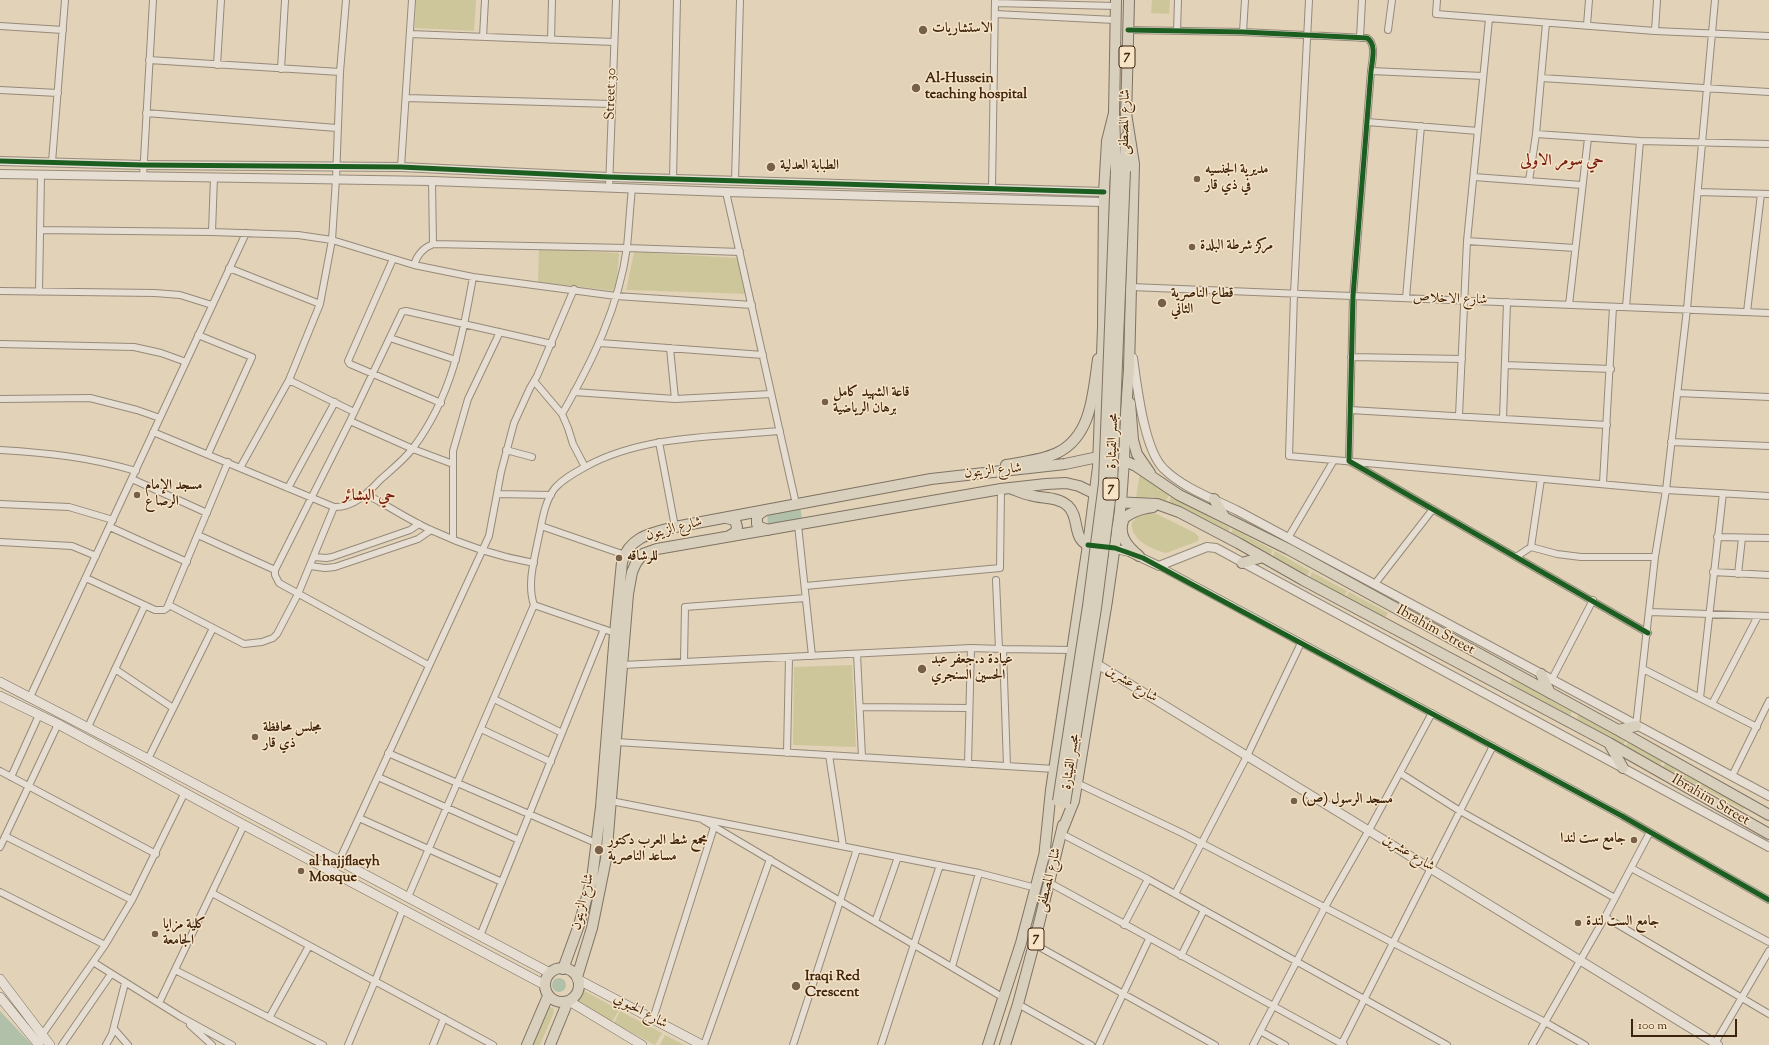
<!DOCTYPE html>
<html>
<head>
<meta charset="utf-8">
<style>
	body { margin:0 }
	#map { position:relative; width:1769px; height:1045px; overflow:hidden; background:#e1d2b8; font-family:"Sorts Mill Goudy",serif }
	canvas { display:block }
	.scale { position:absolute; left:1631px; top:1019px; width:106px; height:18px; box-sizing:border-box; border:2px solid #3e230e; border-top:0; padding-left:5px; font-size:12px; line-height:14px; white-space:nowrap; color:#3e230e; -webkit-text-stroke:3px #f7e4c6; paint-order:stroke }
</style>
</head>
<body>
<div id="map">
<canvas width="1769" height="1045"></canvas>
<div class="scale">100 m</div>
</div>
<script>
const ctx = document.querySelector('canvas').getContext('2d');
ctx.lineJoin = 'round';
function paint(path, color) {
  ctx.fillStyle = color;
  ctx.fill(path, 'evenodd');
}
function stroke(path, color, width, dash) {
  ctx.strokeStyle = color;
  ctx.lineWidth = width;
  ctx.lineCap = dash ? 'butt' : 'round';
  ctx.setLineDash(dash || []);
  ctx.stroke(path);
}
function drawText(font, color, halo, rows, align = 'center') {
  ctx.font = font + ' "Sorts Mill Goudy",Amiri,serif';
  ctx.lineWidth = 3;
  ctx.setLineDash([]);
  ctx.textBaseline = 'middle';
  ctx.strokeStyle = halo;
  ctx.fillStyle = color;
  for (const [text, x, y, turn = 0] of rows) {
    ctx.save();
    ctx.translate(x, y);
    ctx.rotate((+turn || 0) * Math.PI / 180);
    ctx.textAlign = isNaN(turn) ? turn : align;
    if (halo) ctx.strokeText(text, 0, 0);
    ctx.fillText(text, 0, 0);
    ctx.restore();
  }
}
paint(new Path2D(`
	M416,0H476L474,31L415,28Z
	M1152,0H1170L1169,14L1151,13Z
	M539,249L619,253L616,291L538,282Z
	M634,252L738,258L749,294L626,290Z
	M1140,473L1169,495L1166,501L1152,497L1136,498Z
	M1171,496L1230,528L1227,534L1169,502Z
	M1150,513L1157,514L1195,533L1199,537L1198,541L1166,553C1151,549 1130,540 1132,522L1137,517Z
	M1233,529L1273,550L1270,556L1230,535Z
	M1275,551L1310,571L1307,576L1272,557Z
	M1312,572L1347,591L1344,596L1310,577Z
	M1349,592L1388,613L1385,618L1346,597Z
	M852,665L856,747L793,745L794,667Z
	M1512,678L1572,712L1569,717L1510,683Z
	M1579,714L1626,740L1623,745L1576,720Z
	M1628,741L1663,760L1660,765L1626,746Z
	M1666,762L1700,781L1697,785L1663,767Z
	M1703,782L1746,805L1743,810L1700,786Z
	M581,989L619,1010L612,1022L575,1002Z
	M548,1007L553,1008L554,1012L540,1045H530Z
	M620,1011L662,1033L655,1045L614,1023Z
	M665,1035L684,1045H660Z`), '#cec69b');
paint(new Path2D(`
	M800,506L802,519L768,525L767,513Z
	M552 985a7 7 0 1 1 14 0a7 7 0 1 1-14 0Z
	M0,1011L32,1045H0Z`), '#b1c1a9');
const minor = new Path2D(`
	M1309,0L1294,294L1289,456L1666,490L1769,496
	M1437,0L1436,14L1655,31L1769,36
	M995,3L1116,6
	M995,14L1115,20
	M1587,25L1589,0
	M0,26L63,30
	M1128,30L1243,32L1367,38C1377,44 1372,61 1371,71L1353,296L1349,461L1648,633
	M1388,30L1392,0
	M1177,31L1178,0
	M1655,31L1657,0
	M1243,32L1245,0
	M410,34L614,42
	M483,37L485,0
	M1360,38L1362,0
	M551,40L552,0
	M149,60L340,72
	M217,65L221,0
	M281,69L285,0
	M1371,71L1483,76
	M1541,78L1769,92
	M0,90L58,93
	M406,98L612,104
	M146,113L337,128
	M1367,122L1478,131
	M1536,134L1640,141L1769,144
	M52,162L65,0
	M401,167L412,0
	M143,177L153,0
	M1474,177L1582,185
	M673,179L677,0
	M432,181L433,244
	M735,181L740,0
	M1529,181L1536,134L1546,23
	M609,188L616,0
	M992,188L995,0
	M726,192L796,504
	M1698,192L1769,194
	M40,230L212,232L298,235L332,240L414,265L473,277L616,296L752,305
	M212,232L214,177
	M1467,241L1575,248
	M393,259L348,361L350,364L441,403
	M414,265C417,255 423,248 433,244L627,248L740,252
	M229,268L320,304
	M1131,287L1769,313
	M0,291L155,293L180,295L212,305
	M39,292L41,175
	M1406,298L1421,126
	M1569,305L1588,138
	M1626,307L1640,141
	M1747,312L1761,194
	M198,335L252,357L208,454
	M390,338L456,360
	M600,343L763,355
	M0,344L134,347L161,353L186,362
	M670,348L675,399
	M1351,357L1462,359
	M1505,365L1611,369
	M289,380L354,412
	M534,381L562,414L568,428L573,444L585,467
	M574,392L675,399L771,394
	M1677,393L1769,397
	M0,399L90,398L137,410L160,418
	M1350,410L1607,425
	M562,414C592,362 619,307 627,247C629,227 630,208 632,188
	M1459,416L1467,241L1489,19
	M1503,419L1507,302
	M350,421L413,449L453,464
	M153,432L334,507C353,508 368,493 380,480C391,470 404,460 413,448C452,396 462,340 473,277
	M659,442L675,527
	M1671,442L1769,446
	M0,450C49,453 88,457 136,471
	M506,450L532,457
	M240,468L289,380L320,304L332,240L336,179L340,72L346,0
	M132,479L207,513
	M1603,483L1613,307
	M288,488L335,402
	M366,494C388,506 409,520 431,530C463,545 500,557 534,563
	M497,494L551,495
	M0,504L69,507L113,520
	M798,525L812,656
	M541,526L625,555
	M110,527L187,562
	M198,535L275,570V575L279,583L428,665
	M1717,537L1769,538
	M1288,538L1334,460
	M453,539V451L468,399L500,332
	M0,542L72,546L96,556
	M1531,547L1557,554L1581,557H1655
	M314,557L326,558L332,557L410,530L419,524
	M1516,557L1531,547L1541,479
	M310,566L325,568L335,567L418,539L431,530
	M1159,566L1622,816L1769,900
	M275,570L350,421L402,312L406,311L552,344
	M1713,572L1769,575
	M1738,574L1742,538
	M86,578L155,610H164L167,608L228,462
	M996,580L999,649
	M1374,585L1433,509
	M805,586L1000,568L1001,489
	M169,605L244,644L262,642L273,638L277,634L298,594L334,507
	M534,605L615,633
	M1650,612L1769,616
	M1003,649L1072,650
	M857,654L862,757
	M684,661L685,607L806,598
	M622,665L971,648L1003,649L1007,766
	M115,669L173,708
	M1643,669L1757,727
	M1552,679L1593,600
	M30,697L246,233
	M1700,698L1723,493
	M494,699L562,733
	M1712,704L1758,616
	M860,707L969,708
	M1636,726L1655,557L1666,490L1687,309L1715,0
	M88,727L145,605
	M481,729L551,762
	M616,742L1055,769
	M388,753L596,843
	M787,753L789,657
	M829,755L843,846
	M148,759L213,628
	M968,764L971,648
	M0,771L156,854
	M1400,773L1460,811L1615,898
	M1732,776L1769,701
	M11,777L39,715
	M378,777L519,840
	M1077,783L1182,833L1545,1022L1585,1045
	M611,801L979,873L1036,888
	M359,818L502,882
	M703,820L1004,998
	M1062,834L1148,879L1447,1045
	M5,836L132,900
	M0,847L58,724
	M339,861L489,536L501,472L514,423L530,388L537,376L574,289
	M1631,868L1769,942
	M1050,883L1344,1045
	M0,892L105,945
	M212,893L493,1045
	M1175,894L1247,756L1301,643
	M408,897L534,605C527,585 534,560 538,540C542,523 544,502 555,488C563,479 574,473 585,467C643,435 715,437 780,431
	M1605,917L1769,1014
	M875,922L898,857
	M1124,925L1148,879
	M480,936L604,629
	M1034,944L1215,1045
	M1181,956L1204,910
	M93,962L181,1017L232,1045
	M952,967L979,873
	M175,970L323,1045
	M159,1003L244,825
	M1018,1004L1091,1045
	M269,1018L309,946
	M653,1019L714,827
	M190,1025L212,1045
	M114,1029L128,1045
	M1260,1031L1285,1045
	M42,1035L105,945L132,900L185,792
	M62,1045L111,974
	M106,1045L112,1034L125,983
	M348,1045L375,981L403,909
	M433,1045L444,1018
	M704,1045L770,859
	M793,1045L857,849
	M881,1045L940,865
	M1099,1045L1149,939
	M1253,1045L1325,907L1369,830L1432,713
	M1341,1045L1493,746
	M1532,1045L1605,917L1650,832
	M1714,1045L1769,951`);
const tertiary = new Path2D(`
	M0,161L143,165L401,167L609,177L1104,192
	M0,174L432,181L726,192L1103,202
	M1133,358C1137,386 1144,450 1164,469C1183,488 1214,499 1238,511L1769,796
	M1109,547L1129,552L1159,566L1207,547L1216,548L1769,847
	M1097,664L1718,1045`);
const secondary = new Path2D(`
	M0,682L148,759L550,973
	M0,696L58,724L244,825L545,985
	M0,979L50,1045
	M577,979L702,1045
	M0,997L39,1045
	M569,1001L642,1045`);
const primary = new Path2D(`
	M1130,403L1133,440L1137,454L1150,473
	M1006,465C1023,462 1042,460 1057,453C1092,436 1093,393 1098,359
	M1012,489C1018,491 1024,494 1030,495C1042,499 1057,496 1068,506C1080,517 1072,538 1088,545
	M1214,499L1225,518
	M765,510L757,516V524L760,527L768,530
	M726,518L735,520L737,527L736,532L729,536
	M1123,521C1118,536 1128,547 1139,556
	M1117,528C1123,514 1138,509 1153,507
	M1242,563L1263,557
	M1541,674L1550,693
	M1618,730L1636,726
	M1609,743L1623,768
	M545 985a17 17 0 1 1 34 0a17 17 0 1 1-34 0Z
	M563,969L579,925L592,879L601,807L615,633L622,562C630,536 652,533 675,527L931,479L1065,464L1098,457L1118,458L1136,466L1179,495L1288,549L1618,730L1769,815
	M577,977L592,928L606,859L628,594L632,572L636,563L643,554L657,549L1001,489L1046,484L1066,483L1079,486L1112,502L1157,504L1179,512L1238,543L1303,580L1609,743L1769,834
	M527,1045L548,996
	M550,1045L568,1001`);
const trunk = new Path2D(`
	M1126,119L1129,0
	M1116,171L1114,113L1116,0
	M1125,171L1126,137
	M1062,831L1074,801L1077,783L1107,601L1121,503L1124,460L1126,411L1129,369L1134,164L1126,113
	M1044,858L1051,790L1088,545L1098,467L1103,327L1104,192L1107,141L1114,113
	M988,1045L1021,943L1045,852
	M1005,1045L1018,1004L1034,944L1063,825`);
stroke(minor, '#968a79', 8);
stroke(tertiary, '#968a79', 10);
stroke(secondary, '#7f7363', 10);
stroke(primary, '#7f7363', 12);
stroke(trunk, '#7f7363', 12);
stroke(minor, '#e6ded2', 6);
stroke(tertiary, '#e6ded2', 8);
stroke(secondary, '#e6ded2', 9);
stroke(primary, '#d9cfbd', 10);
stroke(trunk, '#d9cfbd', 10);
const trunkBridge = new Path2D(`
	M1058,801L1088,606L1104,483L1116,171
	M1065,803L1096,608L1112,484L1125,171`);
stroke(trunkBridge, '#7f7363', 12, []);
stroke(trunkBridge, '#d9cfbd', 10);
stroke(new Path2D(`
	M1128,30L1243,32L1367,38C1377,44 1372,61 1371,71L1353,296L1349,461L1648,633
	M0,161L143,165L401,167L609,177L1104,192
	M1088,545L1115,548L1143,558L1622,816L1769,900`), '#1b5e20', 5);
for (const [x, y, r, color] of [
	[923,30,5,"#77604a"],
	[916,88,5,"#77604a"],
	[771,167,5,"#77604a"],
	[1197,179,4,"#77604a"],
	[1192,247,4,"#77604a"],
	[1162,303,5,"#77604a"],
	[825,402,4,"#77604a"],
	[137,495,4,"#77604a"],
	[619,558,4,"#77604a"],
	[922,669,5,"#77604a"],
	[255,737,4,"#77604a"],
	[1294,801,4,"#77604a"],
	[1634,840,4,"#77604a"],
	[599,850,5,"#77604a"],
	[301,871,4,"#77604a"],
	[1578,923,4,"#77604a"],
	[155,934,4,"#77604a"],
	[796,986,5,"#77604a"]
]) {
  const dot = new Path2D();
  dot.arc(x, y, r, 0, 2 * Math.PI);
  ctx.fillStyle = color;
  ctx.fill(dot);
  stroke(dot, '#f7e4c6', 1.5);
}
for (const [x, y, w] of [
	[1127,57,16],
	[1111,489,16],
	[1036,939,16]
]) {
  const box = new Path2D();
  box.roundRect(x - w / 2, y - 11, w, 22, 3);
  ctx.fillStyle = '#f7e4c6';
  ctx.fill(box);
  stroke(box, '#3e230e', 1);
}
drawText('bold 13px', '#3e230e', null, [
	["7",1127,57],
	["7",1111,489],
	["7",1036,939]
]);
drawText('bold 14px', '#3e230e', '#f7e4c6', [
	["الاستشاريات",932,30],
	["Al-Hussein",925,80],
	["teaching hospital",925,96],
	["الطبابة العدلية",780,167],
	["مديرية الجنسيه",1205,171],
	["في ذي قار",1205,187],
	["مركز شرطة البلدة",1200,247],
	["قطاع الناصرية",1171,295],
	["الثاني",1171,311],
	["قاعة الشهيد كامل",833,394],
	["برهان الرياضية",833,410],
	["مسجد الإمام",145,487],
	["الرصا ع",145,503],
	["للرشاقه",627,558],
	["عيادة د.جعفر عبد",931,661],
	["الحسين السنجري",931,677],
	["مجلس محافظة",263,729],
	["ذي قار",263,745],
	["مسجد الرسول (ص)",1302,801],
	["جامع ست لندا",1626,840,"right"],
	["مجمع شط العرب دكتور",608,842],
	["مساعد الناصرية",608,858],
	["al hajjflaeyh",309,863],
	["Mosque",309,879],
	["جامع الست لندة",1586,923],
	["كلية مزايا",163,926],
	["الجامعة",163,942],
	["Iraqi Red",805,978],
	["Crescent",805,994]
], 'left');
drawText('14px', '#3e230e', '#f7e4c6', [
	["Street 30",612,94,-88],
	["شارع المصطفى",1126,122,-89],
	["شارع الاخلاص",1450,300,2],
	["مجسر القيثارة",1114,441,-88],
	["شارع الزيتون",993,472,-6],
	["شارع الزيتون",674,530,-15],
	["Ibrahim Street",1435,631,29],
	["شارع عشرين",1131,685,31],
	["مجسر القيثارة",1072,762,-81],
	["Ibrahim Street",1710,801,30],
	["شارع عشرين",1408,854,31],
	["شارع المصطفى",1050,880,-76],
	["شارع الزيتون",584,902,-76],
	["شارع الحبوبي",640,1012,28]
]);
drawText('bold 16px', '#7a1f14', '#f7e4c6', [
	["حي سومر الاولى",1562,162],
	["حي البشائر",369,497]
]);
</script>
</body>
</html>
